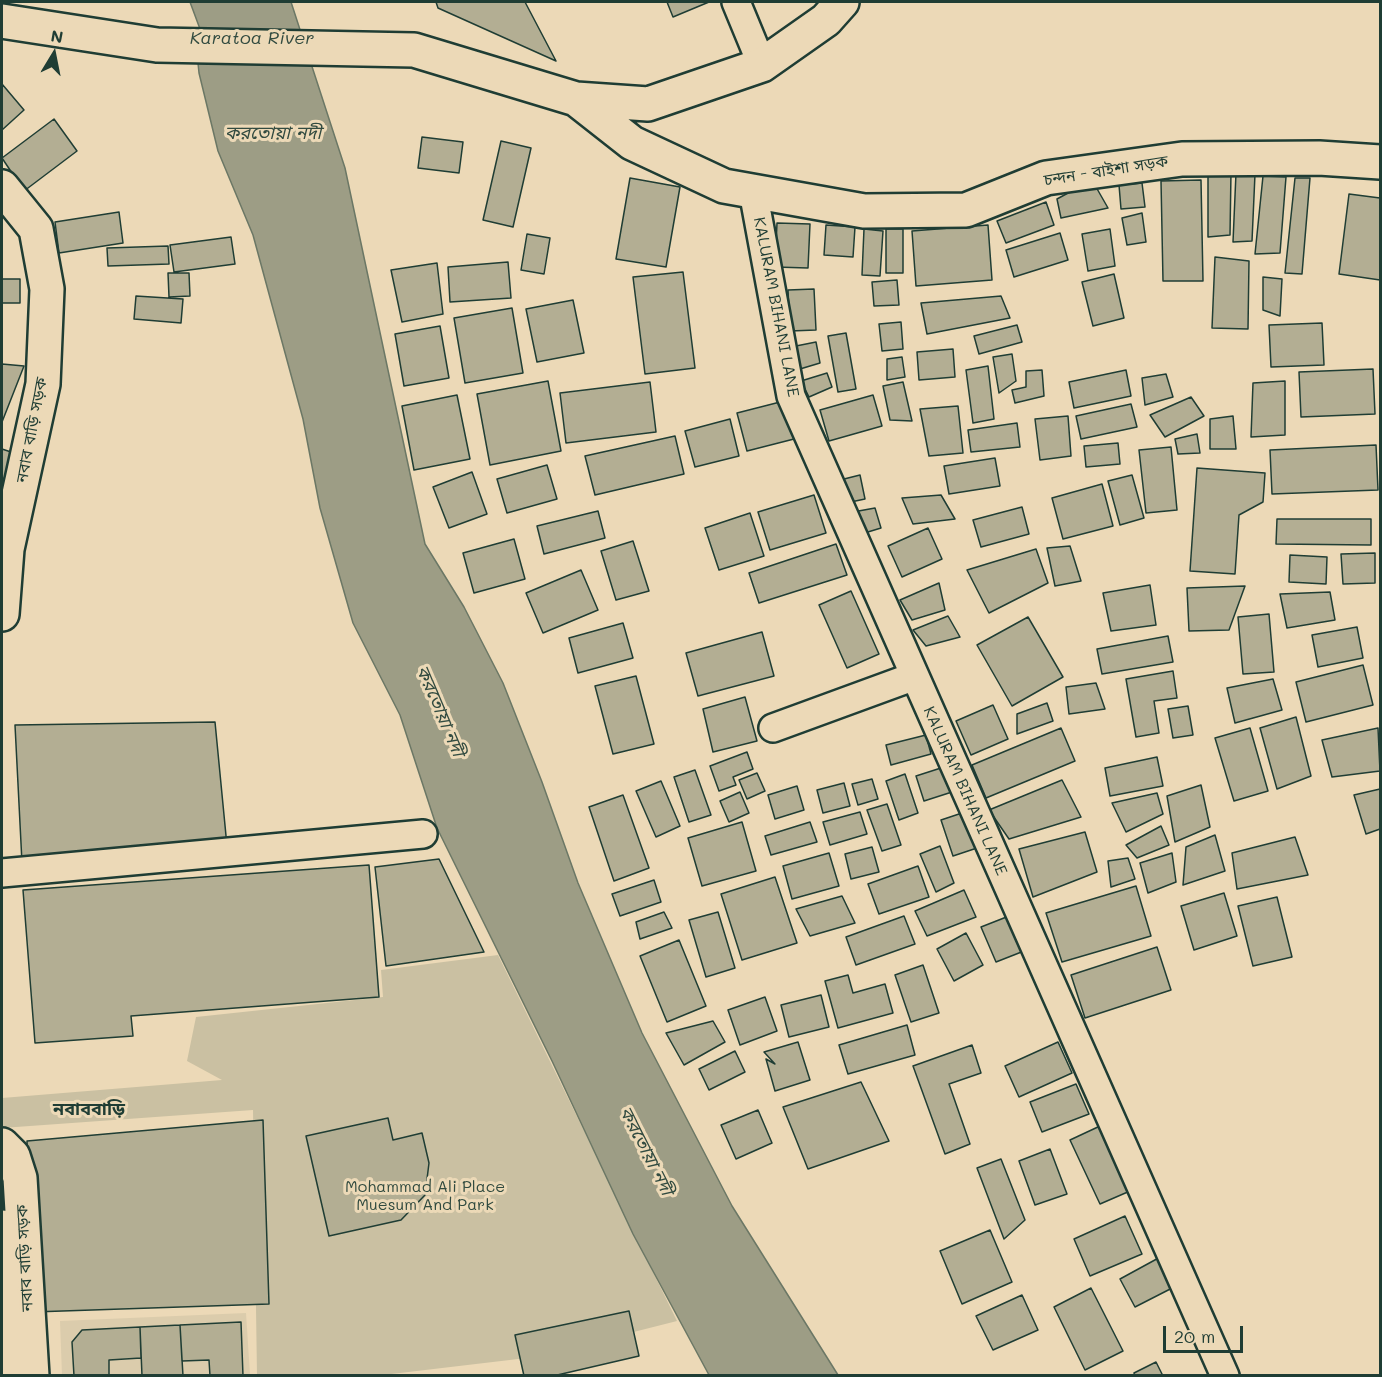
<!DOCTYPE html>
<html>
<head>
<meta charset="utf-8">
<style>
	body { margin:0 }
	#map { position:relative; width:1382px; height:1377px; overflow:hidden; background:#ecd9b7; font-family:Mali,sans-serif }
	canvas { display:block }
	.frame { position:absolute; inset:0; border:3px solid #1f3d34; pointer-events:none }
	.north { position:absolute; left:24px; top:24px; width:60px; height:60px; -webkit-text-stroke:4px #ecd9b7; paint-order:stroke; rotate:10deg; font-size:16px; font-weight:700; line-height:24px; text-align:center; color:#1f3d34 }
	.north::after { content:''; display:block; margin:auto; width:21px; height:27px; background:#1f3d34; clip-path:polygon(50% 0,100% 100%,50% 72%,0 100%) }
	.scale { position:absolute; left:1163px; top:1326px; width:80px; height:27px; box-sizing:border-box; border:3px solid #1f3d34; border-top:0; padding-left:8px; font-size:18px; line-height:21px; white-space:nowrap; color:#1f3d34; -webkit-text-stroke:4px #ecd9b7; paint-order:stroke }
</style>
</head>
<body>
<div id="map">
<canvas width="1382" height="1377"></canvas>
<div class="frame"></div>
<div class="north">N</div>
<div class="scale">20 m</div>
</div>
<script>
const ctx = document.querySelector('canvas').getContext('2d');
ctx.lineJoin = 'round';
function paint(path, color) {
  ctx.fillStyle = color;
  ctx.fill(path, 'evenodd');
}
function stroke(path, color, width, dash) {
  ctx.strokeStyle = color;
  ctx.lineWidth = width;
  ctx.lineCap = dash ? 'butt' : 'round';
  ctx.setLineDash(dash || []);
  ctx.stroke(path);
}
function drawText(font, color, halo, rows, align = 'center') {
  ctx.font = font + ' Mali,"Noto Sans Bengali",sans-serif';
  ctx.lineWidth = 6;
  ctx.setLineDash([]);
  ctx.textBaseline = 'middle';
  ctx.strokeStyle = halo;
  ctx.fillStyle = color;
  for (const [text, x, y, turn = 0] of rows) {
    ctx.save();
    ctx.translate(x, y);
    ctx.rotate((+turn || 0) * Math.PI / 180);
    ctx.textAlign = isNaN(turn) ? turn : align;
    if (halo) ctx.strokeText(text, 0, 0);
    ctx.fillText(text, 0, 0);
    ctx.restore();
  }
}
paint(new Path2D(`
	M246,1313L250,1375H62L60,1321Z`), '#dbccac');
paint(new Path2D(`
	M498,955L677,1321L535,1357L383,1375H257L253,1110L2,1128V1098L222,1080L187,1061L196,1017L383,997L381,970Z`), '#cac0a2');
const water = new Path2D(`
	M190,2H291L345,168L425,544L464,607L503,683L542,782L578,883L642,1033L732,1206L838,1375H709L633,1234L552,1061L437,828L400,715L353,623L320,508L303,419L253,235L218,151L199,73L197,53L200,29Z`);
paint(water, '#9d9d85');
stroke(water, '#6b7765', 1.5);
const building = new Path2D(`
	M436,2H525L556,61L438,8Z
	M667,2H709L673,17Z
	M2,84L24,110L2,130Z
	M54,119L77,151L24,191L2,158Z
	M422,137L463,142L459,173L418,168Z
	M501,141L531,148L513,227L483,220Z
	M1208,172H1231L1230,235L1208,237Z
	M1236,173L1255,174L1252,241L1233,242Z
	M1263,176L1286,177L1280,253L1255,254Z
	M630,178L680,187L666,267L616,259Z
	M1295,178H1310L1302,274L1285,273Z
	M1092,180L1108,208L1061,218L1057,199Z
	M1201,180L1203,281H1163L1161,181Z
	M1142,183L1145,207L1121,209L1119,185Z
	M1349,194L1380,198V280L1339,274Z
	M1046,202L1054,225L1006,243L997,221Z
	M119,212L123,243L59,253L55,222Z
	M1142,213L1146,242L1127,245L1122,218Z
	M777,223L810,224L808,268L775,267Z
	M826,225L855,227L853,257L824,255Z
	M988,225L992,280L916,286L912,231Z
	M864,229L883,231L880,276L862,275Z
	M886,229H903V273H886Z
	M1110,229L1115,266L1088,271L1082,234Z
	M1060,233L1068,260L1014,277L1006,250Z
	M527,234L550,238L544,274L521,270Z
	M231,237L235,264L174,272L170,245Z
	M168,246L169,264L108,266L107,248Z
	M1215,257L1249,261L1248,329L1212,328Z
	M508,262L511,298L450,302L448,267Z
	M437,263L443,314L402,322L391,270Z
	M683,272L695,368L645,374L633,277Z
	M168,273H189L190,296L169,297Z
	M1114,274L1124,318L1093,326L1082,282Z
	M1263,277L1282,279L1280,316L1263,310Z
	M2,279H20V303H2Z
	M897,280L899,305L874,306L872,282Z
	M814,289L816,330L790,331L788,290Z
	M136,296L183,299L181,323L134,319Z
	M1001,296L1010,318L927,334L921,303Z
	M573,300L584,353L537,362L526,309Z
	M512,308L523,373L465,383L454,318Z
	M901,322L903,349L882,351L879,324Z
	M1322,323L1324,365L1271,367L1269,325Z
	M1017,325L1022,342L979,354L974,336Z
	M440,326L449,378L404,386L395,334Z
	M846,333L856,389L838,392L828,336Z
	M816,342L820,363L800,369L796,346Z
	M953,349L955,377L919,380L917,352Z
	M1012,354L1016,381L999,393L993,357Z
	M902,357L905,377L887,380V359Z
	M2,364L24,366L2,422Z
	M988,366L994,419L973,423L966,370Z
	M1373,369L1375,414L1301,417L1299,372Z
	M1042,370L1044,396L1015,403L1012,390L1026,387V371Z
	M1126,370L1131,396L1074,408L1069,382Z
	M827,373L832,387L809,397L801,381Z
	M1166,374L1173,397L1145,405L1142,378Z
	M548,381L561,451L490,465L477,394Z
	M1285,381V435L1251,437L1253,383Z
	M650,382L656,432L566,443L560,393Z
	M903,382L912,421L890,420L883,386Z
	M457,395L470,459L414,470L402,406Z
	M873,395L882,426L829,441L820,410Z
	M1191,397L1204,416L1165,437L1150,415Z
	M784,401L794,439L747,451L737,413Z
	M1131,404L1137,427L1081,439L1076,416Z
	M958,406L963,453L929,456L920,409Z
	M1068,416L1071,456L1040,460L1035,419Z
	M1233,416L1236,449H1210V419Z
	M730,419L739,456L695,467L685,431Z
	M1017,423L1020,447L971,452L968,430Z
	M1197,434L1200,453L1178,454L1175,439Z
	M675,436L684,474L595,495L585,456Z
	M1118,443L1120,464L1086,467L1084,446Z
	M1376,445L1378,490L1272,494L1270,450Z
	M1171,447L1177,510L1146,513L1139,450Z
	M2,449L14,453L13,482L2,478Z
	M995,458L1000,486L949,494L944,466Z
	M547,465L557,499L507,513L497,479Z
	M1197,468L1265,473L1263,502L1239,515L1235,574L1190,571Z
	M472,472L487,514L449,528L433,487Z
	M860,475L865,499L846,503L840,480Z
	M1132,475L1144,518L1120,525L1108,481Z
	M1102,484L1113,526L1063,539L1052,498Z
	M814,495L826,533L770,550L758,512Z
	M941,495L955,519L913,524L902,498Z
	M1022,507L1029,534L981,547L973,520Z
	M875,508L881,528L858,535L853,512Z
	M598,511L605,538L544,554L537,526Z
	M750,513L764,556L719,570L705,528Z
	M1277,519H1371V545L1276,544Z
	M928,528L942,559L902,577L888,546Z
	M514,539L525,579L474,593L463,553Z
	M633,541L649,591L616,600L601,551Z
	M836,544L847,575L759,603L749,573Z
	M1070,546L1081,581L1055,586L1047,548Z
	M1036,549L1048,583L989,613L967,570Z
	M1375,553V583L1343,584L1341,554Z
	M1290,555L1327,557L1326,584L1289,582Z
	M581,570L598,610L543,633L526,593Z
	M939,583L945,610L912,620L900,600Z
	M1150,585L1156,625L1111,631L1103,593Z
	M1245,586L1229,630L1189,631L1187,588Z
	M851,591L879,654L847,668L819,605Z
	M1330,592L1335,620L1287,628L1280,594Z
	M1269,614L1274,672L1243,674L1238,617Z
	M948,616L960,637L926,646L913,630Z
	M1028,617L1063,677L1012,706L977,645Z
	M623,623L633,658L578,673L569,638Z
	M1357,627L1363,658L1318,667L1312,635Z
	M762,632L774,676L698,696L686,653Z
	M1168,636L1173,662L1102,674L1097,649Z
	M1363,665L1373,705L1306,722L1296,682Z
	M1173,671L1177,698L1154,701L1159,733L1136,737L1126,679Z
	M636,676L654,744L613,754L595,686Z
	M1273,679L1282,710L1235,723L1227,688Z
	M1096,683L1105,709L1069,714L1066,687Z
	M745,697L757,741L713,752L703,709Z
	M1047,703L1053,721L1017,734V714Z
	M993,705L1008,739L971,755L956,721Z
	M1188,706L1193,735L1173,738L1168,709Z
	M1296,717L1311,776L1277,789L1260,728Z
	M215,722L227,846L22,863L15,725Z
	M1061,728L1075,761L986,798L972,765Z
	M1250,728L1268,791L1234,801L1215,738Z
	M1378,728L1380,771L1332,777L1322,740Z
	M926,735L931,754L891,765L886,745Z
	M747,752L753,769L733,777L736,785L719,791L710,766Z
	M1157,757L1163,786L1110,796L1105,768Z
	M944,767L952,792L924,801L916,776Z
	M695,770L711,815L689,822L674,777Z
	M757,773L765,791L747,799L739,780Z
	M905,774L918,813L899,820L886,781Z
	M872,779L878,799L858,805L852,784Z
	M1062,780L1081,817L1009,839L989,810Z
	M661,781L680,826L656,837L636,791Z
	M844,783L850,806L823,813L817,790Z
	M1201,785L1210,827L1175,842L1167,796Z
	M797,786L804,810L775,819L768,795Z
	M1380,789V829L1366,834L1354,795Z
	M740,792L749,813L729,822L720,801Z
	M1157,793L1163,814L1126,832L1112,803Z
	M623,795L649,868L614,881L589,807Z
	M887,804L901,845L882,851L867,810Z
	M968,811L980,847L953,856L941,820Z
	M860,812L867,834L830,845L823,822Z
	M742,822L756,871L702,886L688,838Z
	M810,822L817,842L771,855L765,836Z
	M1161,826L1169,845L1137,858L1126,845Z
	M1085,832L1097,872L1033,897L1019,849Z
	M1215,835L1225,871L1183,885L1186,847Z
	M1295,837L1308,875L1237,889L1232,853Z
	M940,846L954,883L936,892L920,854Z
	M872,847L879,872L851,879L845,854Z
	M829,853L839,886L792,899L783,866Z
	M1172,853L1176,882L1148,893L1140,863Z
	M1128,858L1135,879L1111,887L1108,861Z
	M439,859L484,952L386,966L375,867Z
	M369,865L379,997L131,1016L133,1036L35,1043L23,890Z
	M918,866L929,897L879,914L868,884Z
	M775,877L797,943L742,960L721,894Z
	M654,880L661,902L620,916L612,894Z
	M1136,886L1151,936L1062,962L1046,913Z
	M964,890L976,917L927,936L915,911Z
	M1224,893L1237,936L1194,950L1181,906Z
	M842,896L855,923L810,936L796,909Z
	M1277,897L1292,957L1253,966L1238,906Z
	M664,912L672,928L640,939L636,922Z
	M718,912L735,968L706,977L689,920Z
	M904,916L915,944L856,965L846,937Z
	M1009,916L1024,951L996,962L981,927Z
	M966,933L983,965L954,981L937,949Z
	M679,940L706,1006L667,1022L640,956Z
	M1157,947L1171,990L1085,1018L1071,975Z
	M923,965L939,1013L911,1022L895,975Z
	M848,975L853,993L885,984L893,1013L838,1028L825,981Z
	M821,995L829,1027L789,1037L781,1005Z
	M765,997L777,1031L740,1045L728,1010Z
	M713,1021L725,1042L684,1065L666,1033Z
	M907,1025L915,1055L848,1074L839,1045Z
	M798,1042L810,1080L775,1091L766,1059L775,1064L764,1052Z
	M1058,1042L1072,1073L1019,1097L1005,1066Z
	M972,1045L981,1073L949,1084L970,1144L945,1154L913,1066Z
	M735,1051L745,1072L709,1090L699,1069Z
	M861,1082L889,1141L808,1169L783,1107Z
	M1076,1084L1089,1114L1042,1132L1030,1102Z
	M758,1110L772,1143L736,1159L721,1125Z
	M388,1118L393,1140L422,1133L429,1163L425,1195L401,1220L329,1236L306,1136Z
	M263,1120L269,1304L33,1312L27,1141Z
	M1100,1126L1130,1191L1100,1204L1070,1140Z
	M1050,1149L1067,1194L1035,1205L1019,1161Z
	M1001,1159L1025,1220L1004,1239L977,1168Z
	M1125,1216L1142,1254L1090,1276L1074,1239Z
	M990,1230L1012,1282L962,1304L940,1251Z
	M1164,1255L1180,1284L1135,1307L1120,1279Z
	M1091,1288L1123,1351L1085,1370L1054,1307Z
	M1022,1295L1038,1330L993,1350L976,1316Z
	M629,1311L639,1356L553,1376H524L515,1335Z
	M241,1322L243,1376H210L209,1360L182,1361L180,1325Z
	M180,1325L183,1376H142L140,1327Z
	M140,1327L141,1358L109,1360V1376H74L72,1342L82,1330Z
	M1156,1362L1163,1376H1135L1134,1373Z`);
paint(building, '#b3ae93');
stroke(building, '#1f3d34', 1.5);
const minor = new Path2D(`
	M736,2L762,65
	M753,191L791,396L1225,1376
	M773,728L915,676
	M2,873L423,834`);
const tertiary = new Path2D(`
	M2,187L36,229L47,289L43,384L7,549L2,614
	M2,1145L13,1156L20,1178L32,1376
	M2,1227L5,1376`);
const secondary = new Path2D(`
	M2,21L157,45L414,50L576,99L648,104L762,65L826,20L842,2
	M576,99L632,143L724,186L864,211L966,210L1046,178L1182,159L1319,158L1380,162`);
stroke(minor, '#1f3d34', 32);
stroke(tertiary, '#1f3d34', 38);
stroke(secondary, '#1f3d34', 38);
stroke(minor, '#ecd9b7', 27);
stroke(tertiary, '#ecd9b7', 33);
stroke(secondary, '#ecd9b7', 33);
drawText('16px', '#1f3d34', '#ecd9b7', [
	["চন্দন - বাইশা সড়ক",1106,171,-9],
	["KALURAM BIHANI LANE",776,307,79],
	["নবাব বাড়ি সড়ক",32,430,-79],
	["KALURAM BIHANI LANE",965,791,66],
	["নবাব বাড়ি সড়ক",25,1258,-93]
]);
drawText('16px', '#304a3f', '#ecd9b7', [
	["Mohammad Ali Place",425,1187],
	["Muesum And Park",425,1205]
]);
drawText('italic 18px', '#324b40', '#ecd9b7', [
	["Karatoa River",252,38],
	["করতোয়া নদী",273,133],
	["করতোয়া নদী",440,711,67],
	["করতোয়া নদী",646,1151,63]
]);
drawText('bold 18px', '#1f3d34', '#ecd9b7', [
	["নবাববাড়ি",89,1109]
]);
</script>
</body>
</html>
